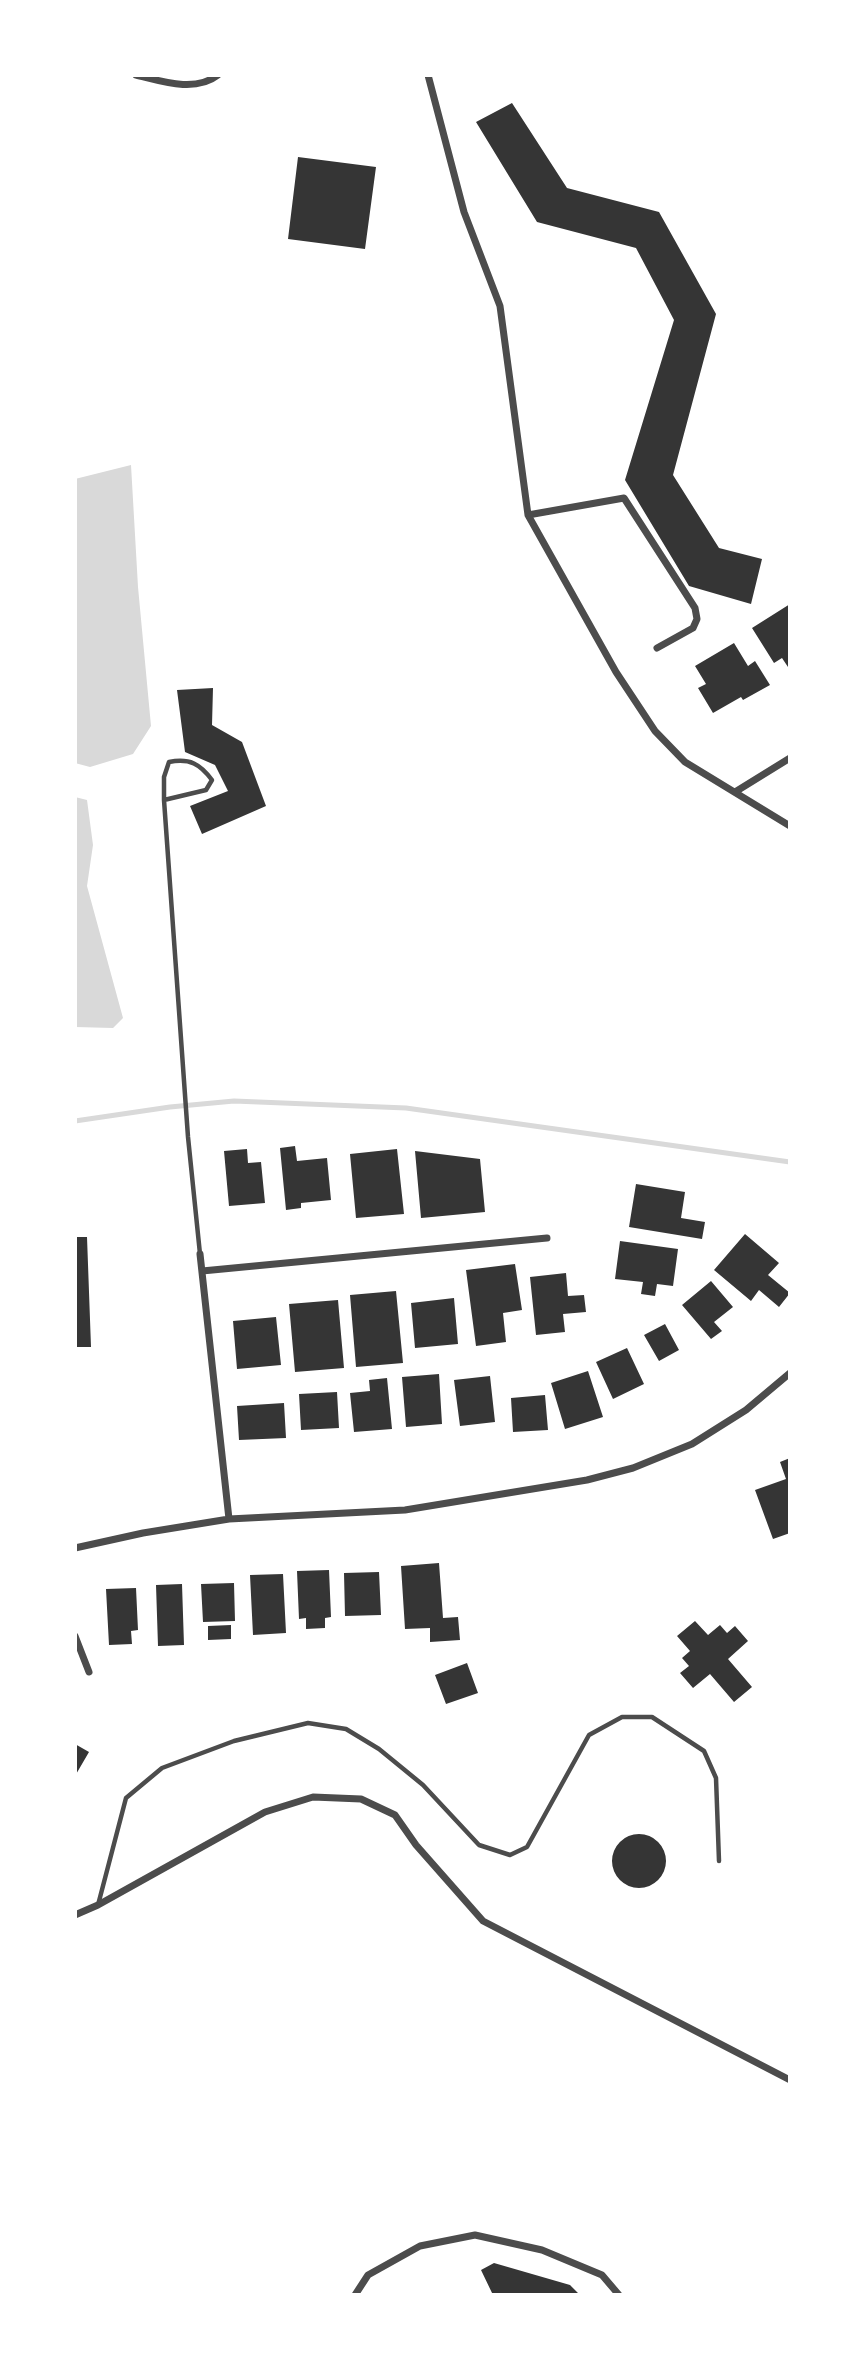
<!DOCTYPE html>
<html>
<head>
<meta charset="utf-8">
<style>
	body { margin:0 }
	#map { position:relative; width:865px; height:2370px; overflow:hidden; background:#fff; font-family:"Exo 2",sans-serif }
	canvas { display:block }
	.frame { position:absolute; inset:0; border:77px solid #fff; pointer-events:none }
</style>
</head>
<body>
<div id="map">
<canvas width="865" height="2370"></canvas>
<div class="frame"></div>
</div>
<script>
const ctx = document.querySelector('canvas').getContext('2d');
ctx.lineJoin = 'round';
function paint(path, color) {
  ctx.fillStyle = color;
  ctx.fill(path, 'evenodd');
}
function stroke(path, color, width, dash) {
  ctx.strokeStyle = color;
  ctx.lineWidth = width;
  ctx.lineCap = dash ? 'butt' : 'round';
  ctx.setLineDash(dash || []);
  ctx.stroke(path);
}
paint(new Path2D(`
	M131,465L138,587L151,726L133,754L90,767L75,763V479Z
	M75,797L87,800L93,845L87,886L123,1018L113,1028L75,1027Z`), '#d9d9d9');
stroke(new Path2D(`
	M75,1121L170,1107L234,1101L406,1108L790,1162`), '#d9d9d9', 5);
paint(new Path2D(`
	M512,103L567,188L659,212L716,314L673,475L719,548L762,559L751,604L689,586L625,480L674,320L636,248L537,222L476,122Z
	M298,157L376,167L365,249L288,239Z
	M790,604V670L782,658L774,663L752,628Z
	M734,643L748,666L755,661L770,685L743,700L741,697L713,713L698,688L706,684L695,666Z
	M213,688L212,725L242,742L266,806L202,834L190,806L228,791L215,765L185,752L177,690Z
	M295,1146L297,1161L327,1158L331,1200L301,1203V1208L286,1210L280,1148Z
	M247,1149L248,1163L261,1162L265,1203L229,1206L224,1151Z
	M397,1149L404,1214L356,1218L350,1154Z
	M415,1151L480,1159L485,1212L421,1218Z
	M636,1184L685,1192L681,1218L705,1222L702,1239L629,1227Z
	M745,1234L779,1263L768,1275L790,1293L779,1307L759,1290L751,1301L714,1270Z
	M75,1237H87L91,1347H75Z
	M620,1241L678,1249L673,1286L657,1284L655,1296L641,1294L643,1282L615,1279Z
	M515,1264L522,1310L503,1313L506,1342L476,1346L466,1270Z
	M566,1273L568,1296L584,1295L586,1312L563,1314L565,1332L536,1335L530,1277Z
	M711,1281L733,1307L714,1322L722,1331L711,1339L682,1305Z
	M396,1291L403,1363L356,1367L350,1295Z
	M454,1298L458,1344L415,1348L411,1303Z
	M338,1300L344,1368L295,1372L289,1304Z
	M276,1317L281,1365L237,1369L233,1321Z
	M665,1324L679,1350L659,1361L644,1335Z
	M627,1348L644,1384L613,1399L596,1362Z
	M588,1371L603,1417L565,1429L551,1383Z
	M439,1374L442,1424L406,1427L402,1377Z
	M490,1376L495,1422L460,1426L454,1380Z
	M387,1378L392,1429L354,1432L350,1393L370,1391L369,1380Z
	M337,1392L339,1428L301,1430L299,1394Z
	M545,1395L548,1430L513,1432L511,1398Z
	M284,1403L286,1438L239,1440L237,1406Z
	M790,1458V1533L773,1539L755,1490L786,1479L780,1462Z
	M439,1563L443,1618L458,1617L460,1640L430,1642V1628L405,1629L401,1566Z
	M329,1570L331,1617L325,1618V1628L306,1629V1618L299,1619L297,1571Z
	M379,1572L381,1615L345,1616L344,1573Z
	M283,1574L286,1633L253,1635L250,1575Z
	M234,1583L235,1621L203,1622L201,1584Z
	M182,1584L184,1645L158,1646L156,1585Z
	M136,1588L138,1630L131,1631L132,1644L109,1645L106,1589Z
	M695,1621L708,1635L720,1625L727,1633L735,1626L748,1641L728,1659L752,1687L734,1702L710,1674L693,1688L680,1673L689,1666L682,1658L690,1651L677,1636Z
	M231,1625V1639L208,1640V1626Z
	M467,1663L478,1693L446,1704L435,1675Z
	M75,1744L89,1752L75,1776Z
	M612 1861a27 27 0 1 1 54 0a27 27 0 1 1-54 0Z
	M494,2263L570,2285L580,2295H493L481,2270Z`), '#353535');
stroke(new Path2D(`
	M164,800L206,790L212,780C200,764 190,758 169,762L164,777V800L188,1137L200,1254
	M98,1905L126,1798L162,1768L234,1741L308,1723L346,1729L379,1749L423,1785L479,1845L510,1855L527,1847L589,1735L622,1717H652L704,1751L716,1778L719,1861`), '#4c4c4c', 4.5);
stroke(new Path2D(`
	M136,75C161,81 195,93 218,75
	M428,75L464,212L500,306L528,515L616,672L655,731L685,762L790,826
	M528,515L624,498L695,608L697,619L693,628L657,648
	M735,792L790,758
	M200,1254L229,1519
	M202,1271L547,1238
	M75,1548L143,1533L229,1519L405,1510L587,1480L633,1468L692,1444L746,1410L790,1373
	M75,1636L89,1672
	M75,1915L98,1905L265,1812L313,1797L361,1799L395,1815L416,1845L483,1921L790,2080
	M355,2295L368,2275L420,2246L475,2235L542,2250L602,2275L619,2295`), '#4c4c4c', 7);
</script>
</body>
</html>
